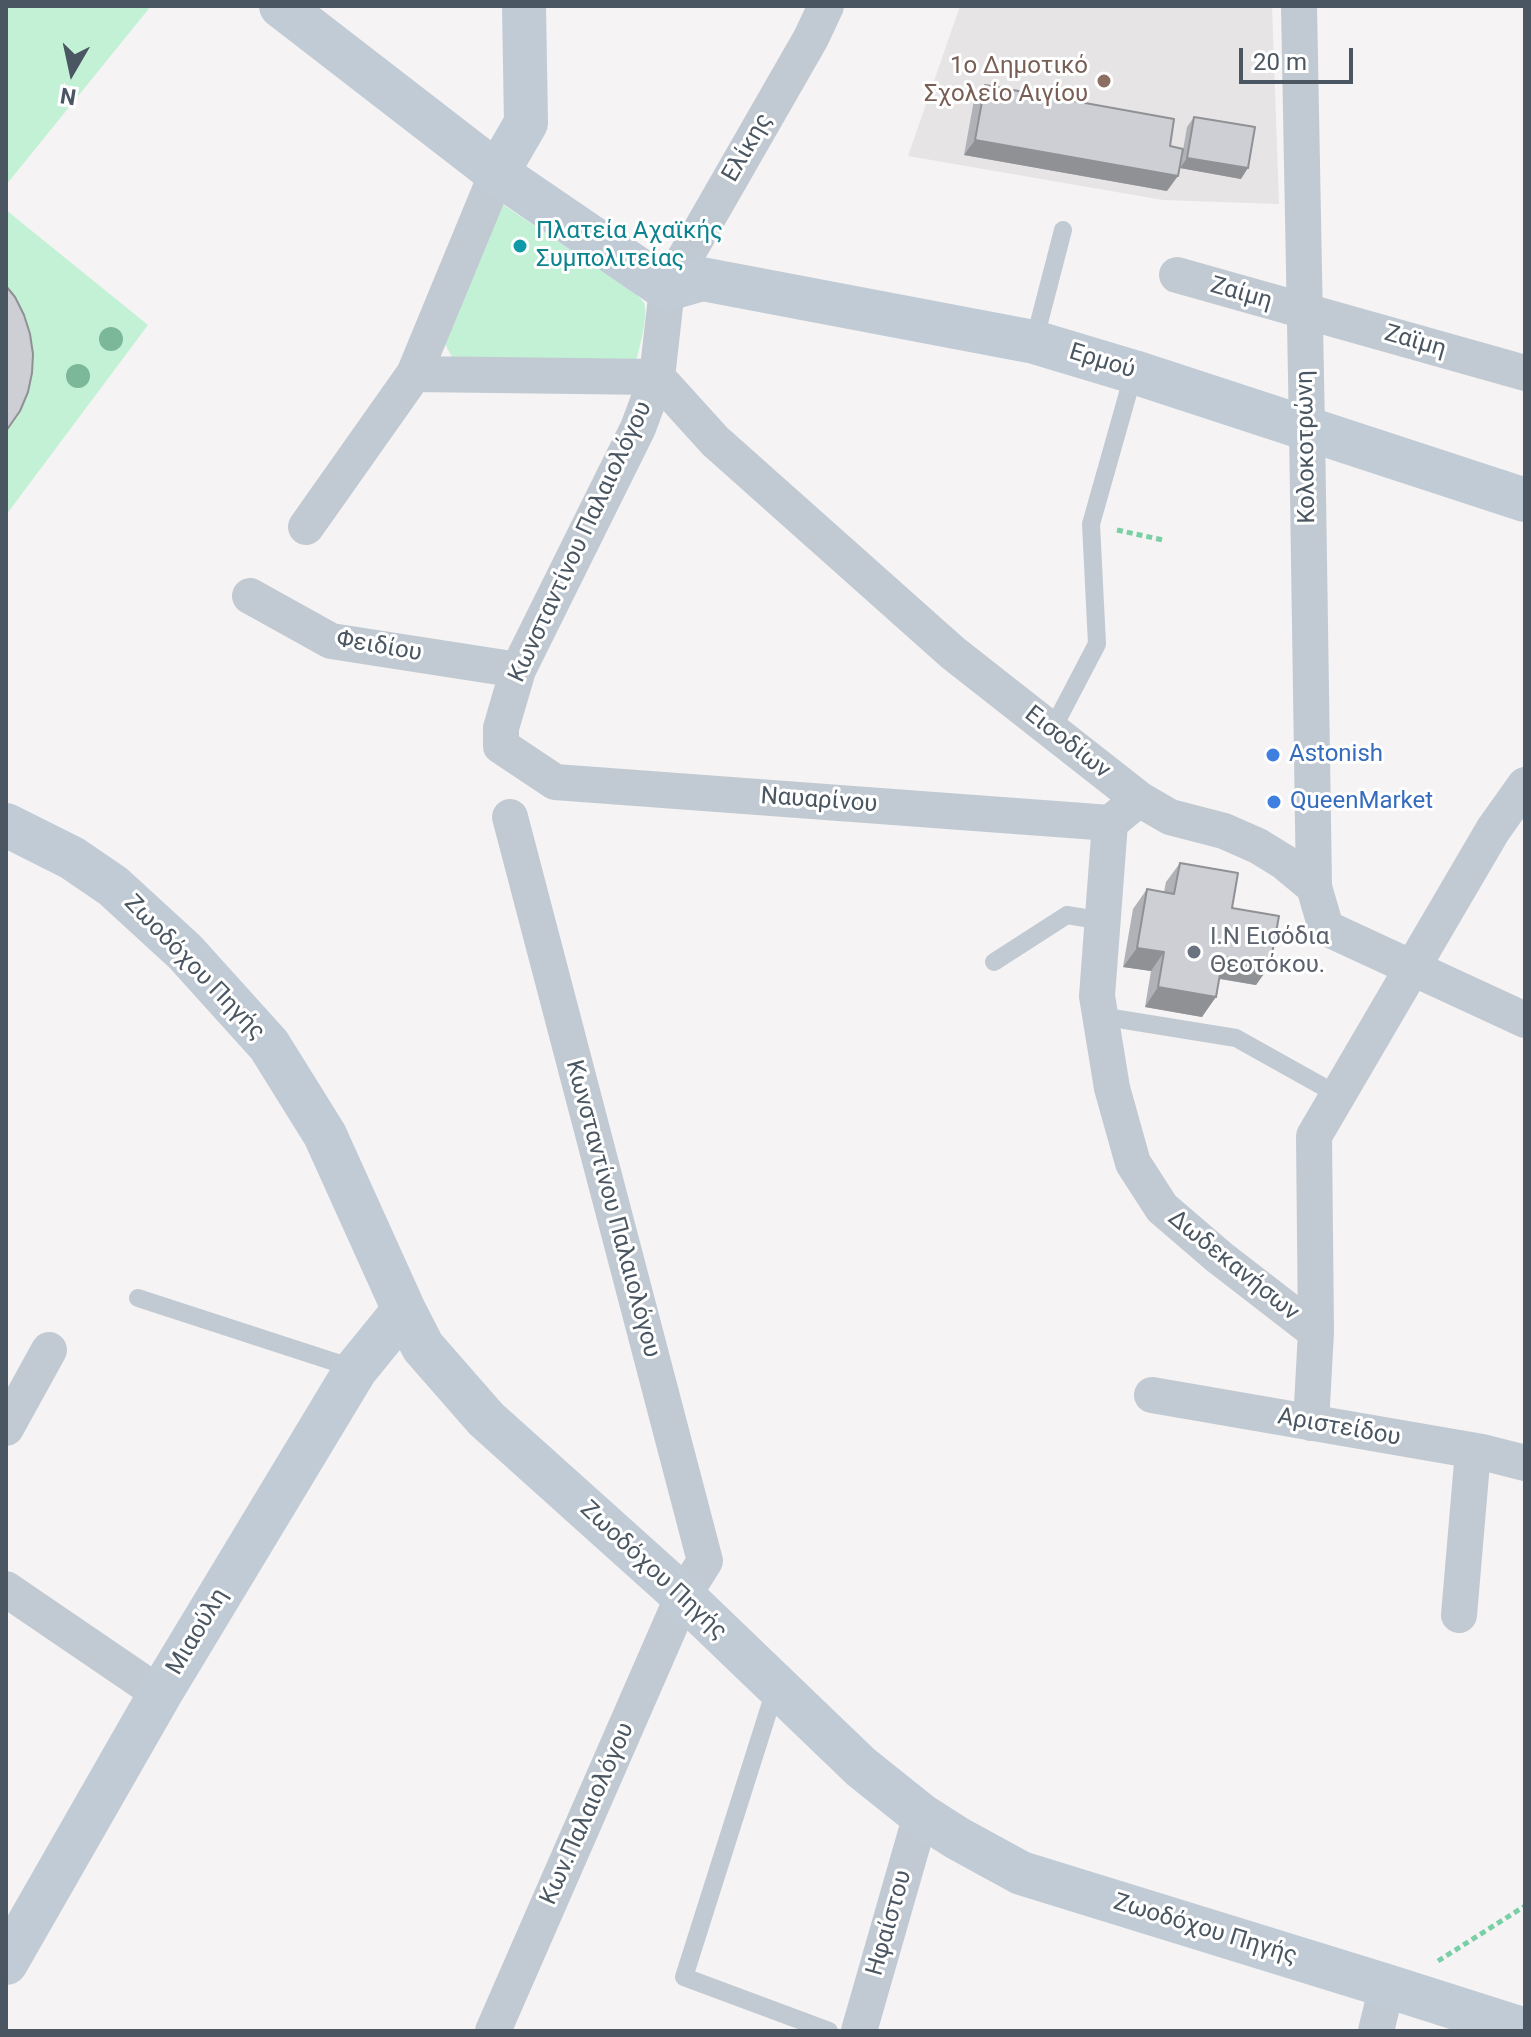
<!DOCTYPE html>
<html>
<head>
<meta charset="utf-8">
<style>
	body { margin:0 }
	#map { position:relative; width:1531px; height:2037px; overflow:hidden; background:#f5f3f3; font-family:Roboto,sans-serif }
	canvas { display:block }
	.frame { position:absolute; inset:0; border:8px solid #4a5661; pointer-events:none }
	.north { position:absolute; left:32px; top:32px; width:80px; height:80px; -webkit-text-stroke:6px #fff; paint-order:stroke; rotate:189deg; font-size:22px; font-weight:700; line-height:32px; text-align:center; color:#4a5661 }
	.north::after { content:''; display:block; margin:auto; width:28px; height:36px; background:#4a5661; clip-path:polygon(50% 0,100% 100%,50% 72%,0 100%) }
	.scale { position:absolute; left:1239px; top:48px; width:114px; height:36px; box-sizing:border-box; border:4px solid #4a5661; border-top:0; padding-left:10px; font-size:24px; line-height:28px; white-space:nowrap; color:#4a5661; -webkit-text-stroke:6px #fff; paint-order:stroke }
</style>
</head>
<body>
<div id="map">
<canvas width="1531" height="2037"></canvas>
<div class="frame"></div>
<div class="north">N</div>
<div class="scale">20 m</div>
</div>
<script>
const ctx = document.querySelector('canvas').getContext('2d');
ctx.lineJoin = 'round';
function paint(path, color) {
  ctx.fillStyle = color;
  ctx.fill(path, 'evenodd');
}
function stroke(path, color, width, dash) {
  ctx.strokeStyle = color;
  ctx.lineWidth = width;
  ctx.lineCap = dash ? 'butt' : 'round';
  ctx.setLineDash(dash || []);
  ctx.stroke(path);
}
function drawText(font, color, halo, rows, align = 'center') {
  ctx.font = font + ' Roboto,sans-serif';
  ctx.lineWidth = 6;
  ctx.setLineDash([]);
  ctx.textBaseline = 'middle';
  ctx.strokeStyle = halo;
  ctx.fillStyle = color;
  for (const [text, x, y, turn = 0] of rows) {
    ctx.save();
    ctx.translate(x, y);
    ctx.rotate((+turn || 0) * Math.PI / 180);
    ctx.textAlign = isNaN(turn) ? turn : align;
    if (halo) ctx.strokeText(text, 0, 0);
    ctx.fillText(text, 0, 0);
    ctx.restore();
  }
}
paint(new Path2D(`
	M960,6H1272L1279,204L1163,200L908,156Z`), '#e6e4e5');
paint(new Path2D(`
	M6,6H151L6,185Z
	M493,198L635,293C638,296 642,300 644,303C649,314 639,349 636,362L452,357L445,344Z
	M6,210L148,325L6,515Z`), '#c3f1d5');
stroke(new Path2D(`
	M1117,530L1163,540
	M1438,1961L1525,1906`), '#7ad0a6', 5, [6, 4]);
stroke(new Path2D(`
	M1034,342L1063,230
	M1052,730L1097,644L1091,524L1134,372
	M994,962L1067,915L1103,921
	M1100,1016L1236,1038L1338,1095
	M138,1298L356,1369
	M776,1687L684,1977L829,2031`), '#c1cad2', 18);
stroke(new Path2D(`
	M826,6L811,38L667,289L657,377L638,428L518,670L501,728V746L555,782L1110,823L1139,799
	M1299,6L1307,429L1314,887
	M497,173L414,374L657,377
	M1177,275L1525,373
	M657,377L715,441L953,653L1139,799L1170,817L1224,831L1258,846L1284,862L1314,887L1326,928L1525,1020
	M306,527L414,374
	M250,596L331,641L518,670
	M1110,823L1097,996L1112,1088L1133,1163L1162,1208L1219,1257L1316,1332
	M1152,1395L1482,1452L1525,1463
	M1311,1423L1316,1332L1314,1136L1493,830L1525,785
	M6,1428L49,1350
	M6,1589L160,1694
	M1459,1615L1473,1451
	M493,2031L683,1596L705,1561L510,817
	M859,2031L921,1815
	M1376,2031L1387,1986`), '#c1cad2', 36);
stroke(new Path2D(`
	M281,6L497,173L667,289L702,279L1034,342L1134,372L1525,500
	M497,173L526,123L524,6
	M6,825L72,858L113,886L185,952L269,1045L325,1135L404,1310L423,1347L486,1419L683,1596L861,1767L921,1815L957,1838L1021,1873L1387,1986L1525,2030
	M6,1963L160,1694L356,1369L404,1310`), '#c1cbd6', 44);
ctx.fillStyle = '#7bb799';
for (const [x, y] of [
	[111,339],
	[78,376]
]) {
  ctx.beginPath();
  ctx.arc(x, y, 12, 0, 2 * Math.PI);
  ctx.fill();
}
paint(new Path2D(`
	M985,85L1170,146L1167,191L964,155L974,100Z
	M1194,117L1241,179L1180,168L1187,127Z
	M1180,863L1232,908L1270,965L1256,985L1219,979L1202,1017L1145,1007L1151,971L1123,967L1133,909L1147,889L1164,892L1166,882Z`), '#b0b2b7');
paint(new Path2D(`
	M975,140L1178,176L1167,191L964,155Z
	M1187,158L1248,168L1241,179L1180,168Z
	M1137,948L1164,952L1151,971L1123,967Z
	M1223,957L1270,965L1256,985L1210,977Z
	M1158,987L1216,997L1202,1017L1145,1007Z`), '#909195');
const building = new Path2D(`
	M985,85L1174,119L1170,146L1183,149L1178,176L975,140Z
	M1194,117L1255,127L1248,168L1187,158Z
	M6,286L15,297L24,315L30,334L33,354L32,373L28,392L20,411L6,431Z
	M1180,863L1238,873L1232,908L1279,916L1270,965L1223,957L1216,997L1158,987L1164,952L1137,948L1147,889L1174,894Z`);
paint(building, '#cdcfd5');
stroke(building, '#909195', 2);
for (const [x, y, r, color] of [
	[1104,81,8,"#8d6e63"],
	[520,246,8,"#0f9aa8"],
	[1273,755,8,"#3f7fe0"],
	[1274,802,8,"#3f7fe0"],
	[1194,952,8,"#6b7280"]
]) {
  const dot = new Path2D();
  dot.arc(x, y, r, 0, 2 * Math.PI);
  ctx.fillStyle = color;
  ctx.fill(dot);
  stroke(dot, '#fff', 3);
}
drawText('24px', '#785e54', '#fff', [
	["1o Δημοτικό",1088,67],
	["Σχολείο Αιγίου",1088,95]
], 'right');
drawText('24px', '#4a5661', '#fff', [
	["Ελίκης",748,148,-60],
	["Ζαίμη",1241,294,16],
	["Ζαϊμη",1415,342,16],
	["Ερμού",1102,362,17],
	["Κολοκοτρώνη",1307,447,-91],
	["Κωνσταντίνου Παλαιολόγου",581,542,-65],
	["Φειδίου",379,647,10],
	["Εισοδίων",1067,743,38],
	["Ναυαρίνου",819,801,4],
	["Ζωοδόχου Πηγής",194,968,46],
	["Κωνσταντίνου Παλαιολόγου",612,1209,75],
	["Δωδεκανήσων",1233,1266,39],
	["Αριστείδου",1339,1428,10],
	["Ζωοδόχου Πηγής",653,1571,43],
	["Μιαούλη",198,1632,-59],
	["Κων.Παλαιολόγου",588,1814,-66],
	["Ηφαίστου",890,1923,-74],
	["Ζωοδόχου Πηγής",1205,1930,17]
]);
drawText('24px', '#0d838f', '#fff', [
	["Πλατεία Αχαϊκής",536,232],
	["Συμπολιτείας",536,260]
], 'left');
drawText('24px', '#366cbe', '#fff', [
	["Astonish",1289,755],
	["QueenMarket",1290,802]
], 'left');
drawText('24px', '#5b616d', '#fff', [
	["Ι.Ν Εισόδια",1210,938],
	["Θεοτόκου.",1210,966]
], 'left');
</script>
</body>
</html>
